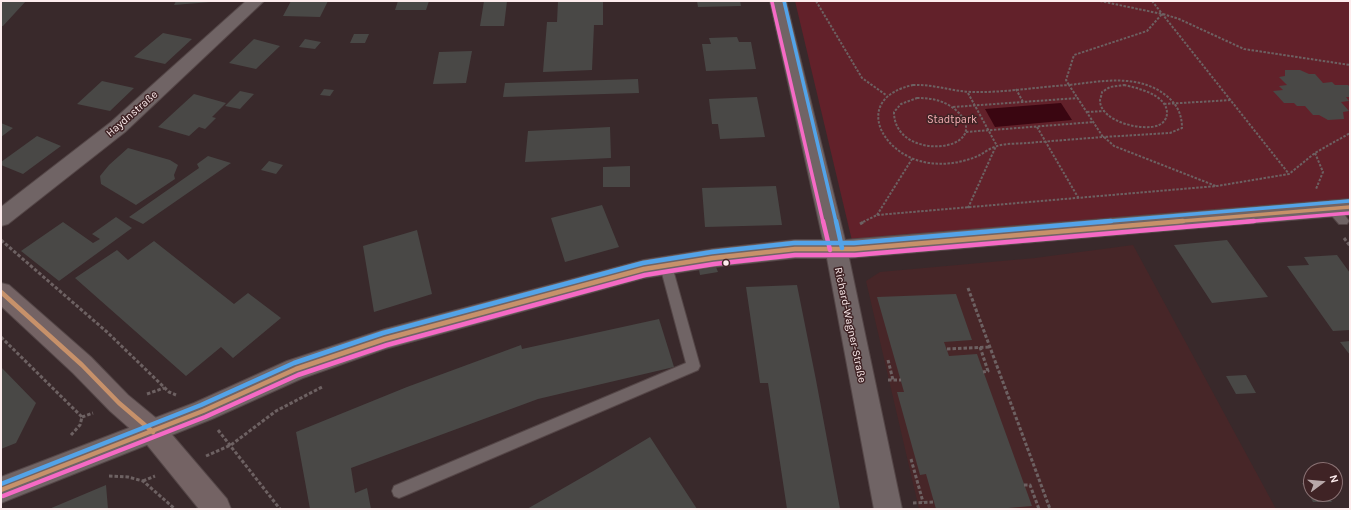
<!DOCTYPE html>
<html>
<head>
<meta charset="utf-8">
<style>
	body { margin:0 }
	#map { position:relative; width:1351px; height:510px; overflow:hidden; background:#39292b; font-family:Karla,sans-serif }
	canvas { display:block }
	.frame { position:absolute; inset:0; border:2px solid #fdeced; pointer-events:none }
	.north { position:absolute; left:1303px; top:462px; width:40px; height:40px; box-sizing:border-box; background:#3f2325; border:1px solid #8b7375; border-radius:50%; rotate:74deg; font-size:11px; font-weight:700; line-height:16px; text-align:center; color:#fdeced }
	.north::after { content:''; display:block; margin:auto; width:14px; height:18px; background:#b8a8a9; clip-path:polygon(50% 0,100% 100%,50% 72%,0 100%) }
</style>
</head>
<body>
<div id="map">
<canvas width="1351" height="510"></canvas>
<div class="frame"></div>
<div class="north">N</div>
</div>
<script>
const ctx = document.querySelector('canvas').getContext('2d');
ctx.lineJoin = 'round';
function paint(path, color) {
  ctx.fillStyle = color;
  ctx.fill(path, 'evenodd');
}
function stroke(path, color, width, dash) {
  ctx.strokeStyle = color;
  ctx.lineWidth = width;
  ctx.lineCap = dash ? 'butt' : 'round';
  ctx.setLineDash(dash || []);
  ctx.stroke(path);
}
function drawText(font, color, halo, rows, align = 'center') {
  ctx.font = font + ' Karla,sans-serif';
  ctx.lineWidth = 3;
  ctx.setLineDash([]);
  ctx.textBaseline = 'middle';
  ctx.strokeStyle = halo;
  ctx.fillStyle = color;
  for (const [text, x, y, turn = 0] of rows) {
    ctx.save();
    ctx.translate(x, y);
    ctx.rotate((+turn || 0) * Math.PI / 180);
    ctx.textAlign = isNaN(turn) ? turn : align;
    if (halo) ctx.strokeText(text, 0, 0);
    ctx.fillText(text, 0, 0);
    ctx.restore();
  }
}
paint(new Path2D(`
	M1133,245L1276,509H919L866,281L880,272L1035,258Z`), '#472628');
paint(new Path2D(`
	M795,1H1350V207L854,249Z`), '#62212a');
paint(new Path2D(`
	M1061,103L1072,120L995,127L985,109Z`), '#3a0611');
paint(new Path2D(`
	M1,1H26L3,26H1Z
	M176,1H211V2L174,5Z
	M291,1H328L320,17L283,16Z
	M398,1H429L426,10H395Z
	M484,1H507L504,26H480Z
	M558,1H603V25H594L592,70L543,72L547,22H557Z
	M697,1H740L741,6L698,7Z
	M163,33L192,39L165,64L134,57Z
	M354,34H369L365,43H350Z
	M737,37L739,42H751L756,69L706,71L702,44H711L709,38Z
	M254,39L280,46L256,69L229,63Z
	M305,39L321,42L315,49L299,47Z
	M472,51L466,83L433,84L439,52Z
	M1285,70H1300L1309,74H1315L1323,83L1332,82L1335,85H1348L1350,87V97H1346L1349,101L1341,102L1349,111L1343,112L1344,119L1328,120L1319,115H1313L1305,106H1297L1294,103H1284L1273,91L1283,90L1279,86L1287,85L1279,77L1285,76Z
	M638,79L639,93L503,97L505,83Z
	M102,81L134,88L110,111L77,104Z
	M324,89L334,90L330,96L320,95Z
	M240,91L254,94L240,109L225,106Z
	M194,94L226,103L212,117L216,118L205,129L199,127L189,136L158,127Z
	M757,97L765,137L720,139L718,124H712L709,99Z
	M1,123L13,128L1,137Z
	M610,127L611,158L525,162L528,131Z
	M37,136L61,146L23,174L1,165V162Z
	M128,148L170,160L178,165L174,175L175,179L136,205L101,184L100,176L109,165Z
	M208,156L231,163L143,224L129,217L199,168L197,164Z
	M269,161L283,165L276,174L261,170Z
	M630,166V187H603V167Z
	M776,186L782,225L705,227L702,188Z
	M602,205L619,247L565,262L551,218Z
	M116,217L132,228L59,281L21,251L63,222L93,243L100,239L92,234Z
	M417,230L432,294L374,312L363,246Z
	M1227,240L1268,297L1212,303L1174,245Z
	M154,241L234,304L248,293L281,318L233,358L221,347L186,376L75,278L117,250L128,260Z
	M1337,255L1350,273V330L1333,331L1287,266L1309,265L1304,257Z
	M716,267L718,272L700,275L699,270Z
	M797,285L816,380L840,509H787L768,383H760L746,287Z
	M956,294L972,340L944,342L949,356L977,354L1032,506L996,509H936L926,474L920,475L897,392H904L877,297Z
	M659,319L674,367L538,399L351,468L355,493L367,488L371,509H310L296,432L407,387L521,345L522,349Z
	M1350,341V355L1340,342Z
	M1,367L36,403L16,443L1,449Z
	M1246,375L1256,393L1236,394L1226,376Z
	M650,437L697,509H527L595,470Z
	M1302,483H1311V494H1327L1332,502H1313Z
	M106,485L108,509H49Z`), '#494846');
const service = new Path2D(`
	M1332,205C1339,207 1345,215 1349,221L1347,224H1339L1326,209L1328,206Z
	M666,261L670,263L672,266L700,366L698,370L404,496L399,498L394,496L392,491L394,486L686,363L660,266L662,263Z`);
const minor = new Path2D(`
	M246,1H264L125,132L8,224L1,226V207L111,122Z
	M770,1H786L845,240L1350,199V215L849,258L902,509H874L827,258H795L713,267L644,278L385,349L303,378L212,419L1,503V477L194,403L287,361L385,329L644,260L713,249L795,240H823Z`);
const primary = new Path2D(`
	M1,283L9,285L91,357L128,395L162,423L227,499L231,509H199L144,441L110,411L73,373L1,306Z`);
stroke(service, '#544647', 2);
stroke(minor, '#544647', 2);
stroke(primary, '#544647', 2);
stroke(new Path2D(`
	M816,1L862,78L886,95
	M1100,1L1162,14L1147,31L1074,55L1066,80L1069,85C1103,81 1141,73 1169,98C1178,106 1182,116 1182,128L1170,133L1103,137
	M1152,1L1289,174
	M1163,14L1179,19L1244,49L1350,65
	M913,85C932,84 951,91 971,92C1003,93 1036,87 1069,85L1103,137C1078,139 1052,141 1027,143C1018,144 1006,143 997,146C990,148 984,153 978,156C961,163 943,166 924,162C880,153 853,98 913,85Z
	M1124,85C1138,88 1167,95 1167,113C1167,118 1164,123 1159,125C1144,132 1101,122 1100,101C1100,98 1102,95 1102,92L1110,87Z
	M1016,89L1023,102
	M968,93L997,146
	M917,98C933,98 947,101 959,113C993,152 894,163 894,112L901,104Z
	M1164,104L1232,100
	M953,107L1078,98
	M1087,112L1105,111
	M1037,127L1079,199
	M966,132L1094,122
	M1104,137L1114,146L1216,186
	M1315,153L1323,172L1316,189
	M968,208L996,146
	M877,215L912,159
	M863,222L877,215L1217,186L1289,174L1315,153L1350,133`), '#6d6162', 2, [2.5, 1.5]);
stroke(new Path2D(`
	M860,224L865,221
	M1344,238L1350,246
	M1,240L107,332L169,392L176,395
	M968,288L1050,509
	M1,337L82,417
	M980,347L988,371L983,372
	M947,349L990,347
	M888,360L893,380
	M888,380H901
	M147,394L164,388
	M82,417L93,413
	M218,430L280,509
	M71,435L80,425L82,417
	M206,456L231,445L276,411L322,387
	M911,459L923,502
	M109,476L128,477L143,481L175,509
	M143,481L155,476
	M1024,485H1030L1039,509
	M913,503L934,502`), '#6d6162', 3, [3.5, 2]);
paint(service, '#706465');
paint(minor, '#706465');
paint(primary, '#746364');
stroke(new Path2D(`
	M1171,222L1350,207`), '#c7916a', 3.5);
stroke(new Path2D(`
	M1,292L82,365L119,403L153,432
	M1,490L203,411L296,369L385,339L644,269L713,258L795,249H854L1183,221`), '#c7916a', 4.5);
stroke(new Path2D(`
	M772,2L823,222
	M1242,222L1350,213`), '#f56ac5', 3.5);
stroke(new Path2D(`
	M823,221L830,250
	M3,496L205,417L298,375L387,345L645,275L714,264L795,255H855L1254,221`), '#f56ac5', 4.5);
stroke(new Path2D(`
	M784,1L836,222
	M1099,222L1349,201`), '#53a3e8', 3.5);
stroke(new Path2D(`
	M836,221L842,248
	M1,484L201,405L294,363L383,333L643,263L712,252L794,243H854L1111,221`), '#53a3e8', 4.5);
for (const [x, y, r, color] of [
	[726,263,3.5,"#fdeced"]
]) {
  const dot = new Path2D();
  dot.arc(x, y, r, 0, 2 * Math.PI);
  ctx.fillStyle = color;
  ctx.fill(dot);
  stroke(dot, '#3f2325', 1.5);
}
drawText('11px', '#fdeced', '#3f2325', [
	["Haydnstraße",132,114,-41],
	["Richard-Wagner-Straße",850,325,78]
]);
drawText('11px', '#f3aeb2', '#3f2325', [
	["Stadtpark",952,120]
]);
</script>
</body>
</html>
